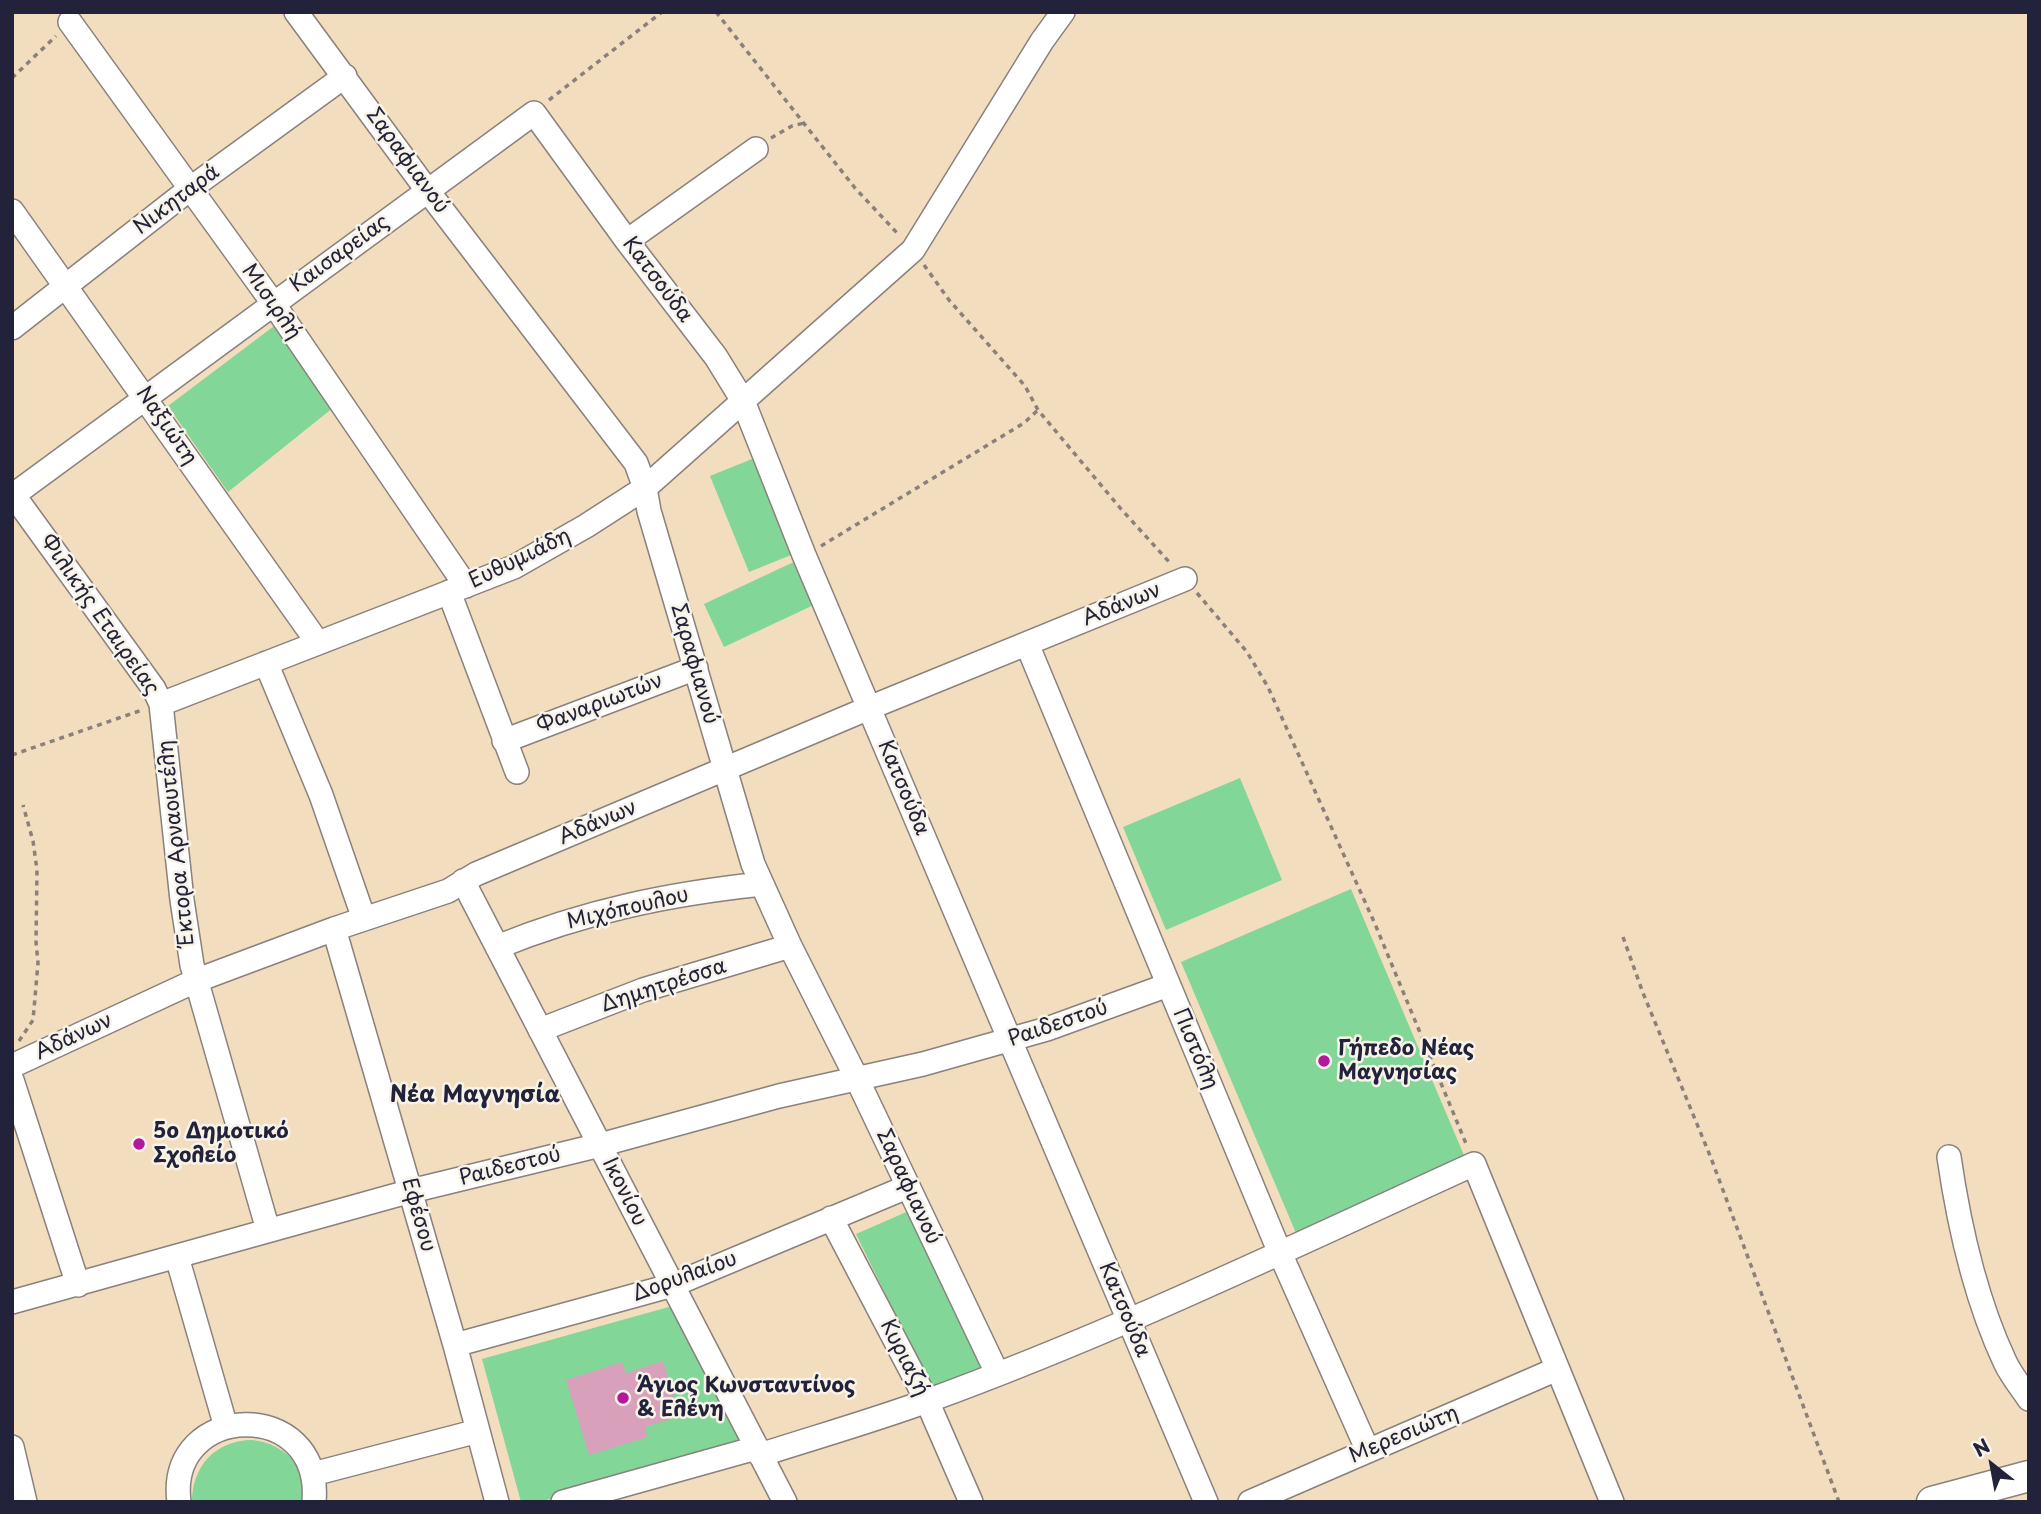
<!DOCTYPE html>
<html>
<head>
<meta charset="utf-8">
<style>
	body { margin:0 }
	#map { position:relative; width:2041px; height:1514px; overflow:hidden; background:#f2ddbe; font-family:"Playpen Sans",sans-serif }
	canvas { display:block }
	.frame { position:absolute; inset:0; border:14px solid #22223b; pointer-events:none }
	.north { position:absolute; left:1957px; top:1430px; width:70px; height:70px; -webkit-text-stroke:5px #f7f3e8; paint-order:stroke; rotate:329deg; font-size:19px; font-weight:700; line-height:28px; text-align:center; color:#22223b }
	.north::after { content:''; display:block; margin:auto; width:24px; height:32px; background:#22223b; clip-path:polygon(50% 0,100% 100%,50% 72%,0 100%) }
</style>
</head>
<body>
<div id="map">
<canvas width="2041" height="1514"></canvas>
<div class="frame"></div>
<div class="north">N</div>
</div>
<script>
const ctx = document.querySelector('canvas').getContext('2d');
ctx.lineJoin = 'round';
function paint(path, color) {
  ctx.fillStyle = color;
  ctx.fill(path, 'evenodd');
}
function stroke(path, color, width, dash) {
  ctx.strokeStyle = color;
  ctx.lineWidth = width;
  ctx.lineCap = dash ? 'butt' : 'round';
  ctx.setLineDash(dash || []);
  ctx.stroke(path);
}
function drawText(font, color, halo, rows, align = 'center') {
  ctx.font = font + ' "Playpen Sans",sans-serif';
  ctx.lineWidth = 5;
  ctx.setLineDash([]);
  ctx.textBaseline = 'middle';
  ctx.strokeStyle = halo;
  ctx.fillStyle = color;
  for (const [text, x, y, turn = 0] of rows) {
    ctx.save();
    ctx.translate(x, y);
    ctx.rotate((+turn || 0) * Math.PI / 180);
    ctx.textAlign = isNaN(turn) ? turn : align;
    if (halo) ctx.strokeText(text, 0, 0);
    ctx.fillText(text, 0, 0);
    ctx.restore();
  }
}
paint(new Path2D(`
	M282,320L339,403L228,492L168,406Z
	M757,457L796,553L749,572L710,476Z
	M798,560L818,603L724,647L704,604Z
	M1240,778L1282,880L1166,930L1123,827Z
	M1351,889L1466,1160L1296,1233L1181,962Z
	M911,1210L987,1366L932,1389L856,1234Z
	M676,1305L746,1444L539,1502H521L482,1359Z
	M252,1440C272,1442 293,1453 301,1474C305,1482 304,1493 306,1502H192C192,1466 216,1440 252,1440Z`), '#82d698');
paint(new Path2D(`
	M663,1361L680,1416L645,1427L648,1437L589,1455L566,1380L622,1362L626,1373Z`), '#d8a0bb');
const minor = new Path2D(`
	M296,12L427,190L636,463L645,488L649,511L753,864L790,946L857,1079L997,1373
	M70,22L273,303L466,586
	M12,211L318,643
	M627,241L756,149
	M12,328L191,188L345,76
	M12,493L154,689L161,704L182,900L192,965L268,1230
	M12,496L534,113L627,241L716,357L743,401L804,555L1206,1502
	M449,592L517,772
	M1027,644L1280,1253L1368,1451
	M266,663L321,795L364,919
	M161,704L514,567L586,526L645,488L913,250L1042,41L1063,12
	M504,741L696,668
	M463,881L785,1502
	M334,929L455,1345L497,1502
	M497,947C586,911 668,894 762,884
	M540,1030L643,990L790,946
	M12,1066L195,981L334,929L448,891L476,874L869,708L1185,579
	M12,1080L78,1285
	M1949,1157C1959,1226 1975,1298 2005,1362C2011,1375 2021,1387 2029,1399
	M831,1218L927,1401L971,1502
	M177,1257L226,1427
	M12,1302L411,1191L600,1145L779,1096L923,1064L1047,1029L1168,985
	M455,1345L673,1285L907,1187
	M12,1447L25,1502
	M760,1455C816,1437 872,1421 927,1401C1114,1333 1294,1246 1474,1164L1612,1502
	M313,1474L478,1431
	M179,1502C166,1402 323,1396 314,1502
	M563,1502L756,1448
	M1250,1502L1557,1369`);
const major = new Path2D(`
	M1932,1502L2029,1476`);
stroke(minor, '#8a807c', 26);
stroke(major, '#8a807c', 33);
stroke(new Path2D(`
	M716,12L855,188L899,235
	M12,78L56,36
	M549,100L662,12
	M771,138L792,126L804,123
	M924,265L949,300L1025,386L1038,410L1121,509L1171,564
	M821,546L1024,423L1038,410
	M1197,593L1247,652L1268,687L1375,924L1467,1146
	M12,755L142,710
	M1623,937L1643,993L1711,1158L1839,1502
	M19,1041L33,1020L38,963L36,942L37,870L33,841L23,805`), '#8a807c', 3.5, [5, 5]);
stroke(minor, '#fff', 23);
stroke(major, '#fff', 30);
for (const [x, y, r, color] of [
	[1324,1061,7,"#b5179e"],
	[139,1144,7,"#b5179e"],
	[623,1398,7,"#b5179e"]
]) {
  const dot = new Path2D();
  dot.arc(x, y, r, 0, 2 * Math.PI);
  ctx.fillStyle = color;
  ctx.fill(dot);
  stroke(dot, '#f7f3e8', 2.5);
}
drawText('21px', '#22223b', '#f7f3e8', [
	["Σαραφιανού",407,161,54],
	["Νικηταρά",177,200,-37],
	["Καισαρείας",340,254,-36],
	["Κατσούδα",657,280,53],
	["Μισιρλή",271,302,55],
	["Ναξιώτη",166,426,55],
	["Ευθυμιάδη",520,559,-26],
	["Αδάνων",1122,605,-22],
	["Φιλικής Εταιρείας",99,615,55],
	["Σαραφιανού",694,664,74],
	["Φαναριωτών",600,704,-21],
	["Κατσούδα",903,788,67],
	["Αδάνων",598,823,-23],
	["Έκτορα Αρναουτέλη",177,843,-96],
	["Μιχόπουλου",628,909,-13],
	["Δημητρέσσα",664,986,-18],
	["Ραιδεστού",1058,1024,-19],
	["Αδάνων",74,1037,-25],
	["Πιστόλη",1195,1049,67],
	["Ραιδεστού",510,1167,-14],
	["Σαραφιανού",908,1187,65],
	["Ικονίου",624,1192,63],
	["Εφέσου",418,1215,74],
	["Δορυλαίου",685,1277,-20],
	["Κατσούδα",1124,1310,67],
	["Κυριαζή",904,1358,63],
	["Μερεσιώτη",1404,1435,-23]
]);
drawText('bold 21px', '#22223b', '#f7f3e8', [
	["Γήπεδο Νέας",1338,1049],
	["Μαγνησίας",1338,1073],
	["5ο Δημοτικό",153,1132],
	["Σχολείο",153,1156],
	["Άγιος Κωνσταντίνος",637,1386],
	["& Ελένη",637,1410]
], 'left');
drawText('bold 23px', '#22223b', '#f7f3e8', [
	["Νέα Μαγνησία",475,1096]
]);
</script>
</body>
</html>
